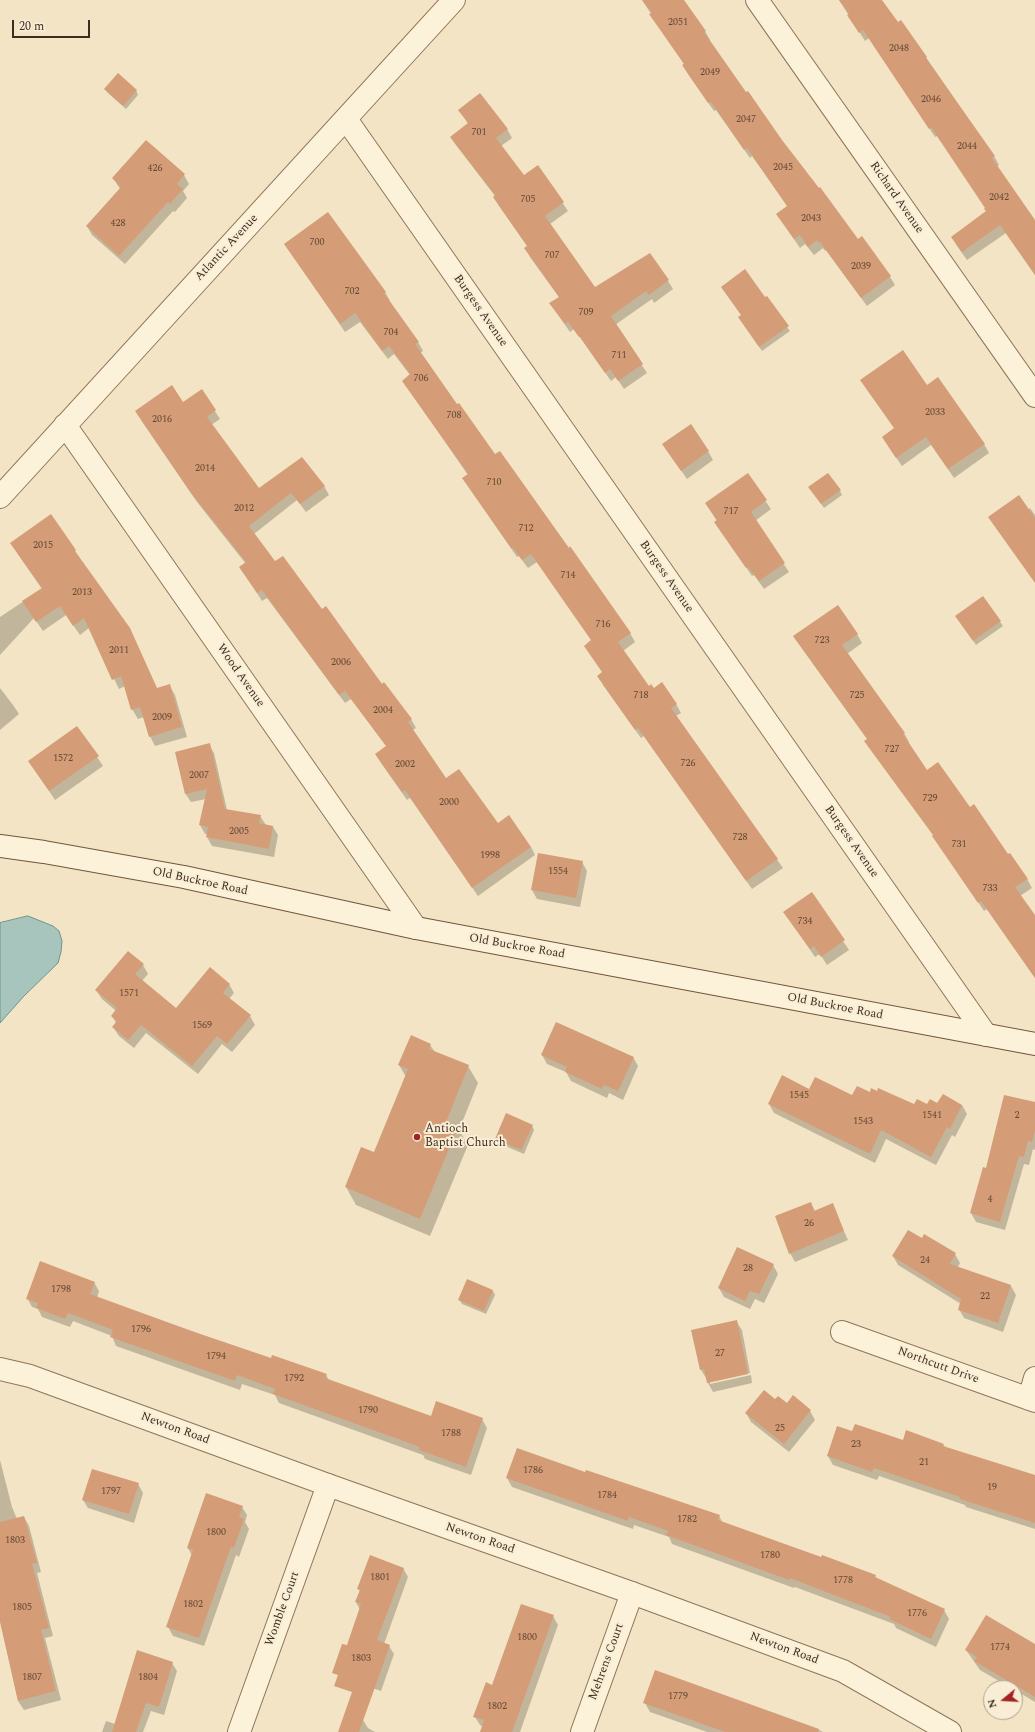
<!DOCTYPE html>
<html>
<head>
<meta charset="utf-8">
<style>
	body { margin:0 }
	#map { position:relative; width:1035px; height:1732px; overflow:hidden; background:#f2e4c4; font-family:Spectral,serif }
	canvas { display:block }
	.north { position:absolute; left:983px; top:1680px; width:40px; height:40px; box-sizing:border-box; background:#f9eed5; border:1px solid #aea18c; border-radius:50%; rotate:252deg; font-size:11px; font-weight:700; line-height:16px; text-align:center; color:#3e2d1e }
	.north::after { content:''; display:block; margin:auto; width:14px; height:18px; background:#a42326; clip-path:polygon(50% 0,100% 100%,50% 72%,0 100%) }
	.scale { position:absolute; left:12px; top:20px; width:78px; height:18px; box-sizing:border-box; border:2px solid #3e2d1e; border-top:0; padding-left:5px; font-size:12px; line-height:14px; white-space:nowrap; color:#3e2d1e; -webkit-text-stroke:3px #f9eed5; paint-order:stroke }
</style>
</head>
<body>
<div id="map">
<canvas width="1035" height="1732"></canvas>
<div class="north">N</div>
<div class="scale">20 m</div>
</div>
<script>
const ctx = document.querySelector('canvas').getContext('2d');
ctx.lineJoin = 'round';
function paint(path, color) {
  ctx.fillStyle = color;
  ctx.fill(path, 'evenodd');
}
function stroke(path, color, width, dash) {
  ctx.strokeStyle = color;
  ctx.lineWidth = width;
  ctx.lineCap = dash ? 'butt' : 'round';
  ctx.setLineDash(dash || []);
  ctx.stroke(path);
}
function drawText(font, color, halo, rows, align = 'center') {
  ctx.font = font + ' Spectral,serif';
  ctx.lineWidth = 4;
  ctx.setLineDash([]);
  ctx.textBaseline = 'middle';
  ctx.strokeStyle = halo;
  ctx.fillStyle = color;
  for (const [text, x, y, turn = 0] of rows) {
    ctx.save();
    ctx.translate(x, y);
    ctx.rotate((+turn || 0) * Math.PI / 180);
    ctx.textAlign = isNaN(turn) ? turn : align;
    if (halo) ctx.strokeText(text, 0, 0);
    ctx.fillText(text, 0, 0);
    ctx.restore();
  }
}
const water = new Path2D(`
	M28,916L53,926L59,931L62,941L61,952L58,963L24,996L0,1023V923Z`);
paint(water, '#a7c5bc');
stroke(water, '#6c958a', 1);
paint(new Path2D(`
	M642,0H683L705,31L710,40L709,41L746,94L858,241L890,277L895,285L867,306L826,250L825,251L823,248L814,255L805,244L800,248L783,223L788,207L752,156L750,158L716,110L714,111L688,74L683,65L684,64Z
	M839,0H880L897,24L901,21L994,156L999,165L997,167L1035,222V275L1006,233L967,260L957,246L952,237L987,212L986,208L937,136L935,137L869,38L865,41Z
	M105,89L136,90L138,95L126,109L108,93Z
	M465,118L507,129L512,138L501,146L524,176L538,166L568,211L550,224L595,288L668,281L673,289L654,303L652,299L615,325L647,373L624,389L616,377L611,381L574,329L570,332L556,312L559,297L530,257L528,247L499,206L494,197L495,196L456,145L451,137L468,124Z
	M146,141L184,175L189,184L183,191L187,198L175,212L173,211L125,264L92,235L87,226L120,189L113,178Z
	M285,244L385,292L390,301L389,302L418,342L423,351L420,353L457,405L630,633L635,642L623,651L648,687L676,704L681,713L676,716L783,868L752,889L644,736L641,738L603,685V673L585,646L592,641L537,562L528,568L519,556L517,557L469,487L468,475L403,381L410,375L394,354L388,359L360,322L345,332Z
	M765,298L790,331L762,351L742,321Z
	M861,380L927,386L984,444L989,453L954,478L931,445L902,466L888,446L895,429Z
	M202,391L220,419L211,425L259,489L324,486L329,495L306,512L297,500L254,534L275,563L322,611L411,719L416,728L413,730L446,779L498,825L531,847L535,855L478,896L410,798L407,800L381,763L376,755L387,747L351,699L345,703L267,598L262,601L246,576V564L197,502L141,420L183,403Z
	M708,451L713,460L687,479L669,453Z
	M747,475L771,509L755,521L789,572L764,589L754,575L752,576L721,531L717,521L706,504Z
	M812,491H840L842,495L824,508Z
	M1030,508L1035,515V583L1028,510Z
	M75,551L157,689L169,685L175,695L187,737L155,746L150,736L144,717L138,719L132,709L125,686L119,689L89,628L80,635L66,615L43,631L34,618L0,655V617L42,589L17,553Z
	M983,597L1003,626L976,645L959,620Z
	M857,634L862,643L847,654L904,733L909,742L908,743L927,771L969,809L1027,879L1032,888L1020,896L1035,917V978L987,909L984,911L934,836L871,750L868,740L794,637Z
	M0,688L13,705L19,714L0,730Z
	M77,727L103,766L55,800L29,761Z
	M209,745L214,753L227,810L260,816L266,825L273,827L278,835L274,857L212,846L207,837V834H205L200,825L206,799L191,802L185,793Z
	M582,862L587,871L580,907L537,899L532,890Z
	M811,893L849,950L827,965L820,954L815,957L784,912Z
	M143,965L148,974L142,981L177,1009L229,984L234,993L229,999L250,1016L255,1025L232,1052L222,1044L198,1074L146,1033L134,1048L119,1036L113,1027L116,1023L112,1016L116,1011L102,999L96,990Z
	M430,1045L435,1052L468,1066L478,1083L459,1130L468,1145L430,1236L356,1205L346,1187L375,1153L406,1077L399,1065Z
	M542,1055L633,1057L638,1066L623,1100L609,1093L607,1098L571,1081L566,1072L547,1064Z
	M809,1090L853,1097L870,1093L915,1105H962L967,1114L955,1137L952,1135L936,1165L886,1139L875,1163L774,1113L769,1104Z
	M1035,1103V1150L1033,1149L1029,1165L1024,1164L1005,1230L976,1222L971,1213L987,1170Z
	M532,1126L534,1130L524,1154L498,1143L496,1138Z
	M811,1203L815,1211L832,1205L848,1240L795,1262L790,1253Z
	M922,1240L955,1254L960,1263L958,1267L1011,1286L1016,1295L1003,1332L964,1318L959,1309L961,1304L898,1265L893,1256Z
	M773,1265L778,1274L764,1303L755,1299L750,1309L724,1297L719,1288Z
	M94,1282L99,1291L97,1298L272,1359L326,1375L329,1380L432,1417L482,1419L487,1428L471,1475L425,1459L423,1455L279,1403L275,1395L242,1384L240,1390L116,1346L112,1336L73,1321L70,1327L42,1317L38,1309L32,1307L27,1298Z
	M493,1291L495,1295L486,1314L462,1304L459,1299Z
	M736,1321L742,1330L750,1373L710,1382V1384L751,1375L752,1383L713,1392L708,1383L707,1378H706L701,1370Z
	M776,1400L810,1411L815,1420L789,1452L751,1422L746,1413Z
	M838,1428L853,1433L903,1442L943,1445L945,1447L1035,1492V1529L966,1507L965,1505L879,1476L877,1480L833,1465L828,1456Z
	M0,1460L12,1507L17,1519L24,1517L29,1526L41,1572L37,1573L53,1636L45,1638L61,1700L24,1710L18,1701L0,1618Z
	M585,1474L719,1516L723,1523L875,1576L877,1579L944,1610L949,1619L936,1647L896,1628L894,1624L795,1587L794,1588L672,1544L669,1537L634,1525L633,1529L512,1487L507,1478Z
	M138,1484L143,1493L134,1523L88,1508L83,1500Z
	M242,1507L247,1515L245,1522L249,1529L239,1557L236,1555L204,1646L173,1636L168,1627L192,1556L188,1548Z
	M403,1568L408,1577L384,1644L389,1646L394,1654L381,1691L340,1677L360,1610L356,1602L360,1592L358,1588Z
	M553,1616L558,1625L520,1732H481L483,1727L480,1725L475,1717L493,1686Z
	M1035,1645V1702L1015,1690V1688H1011L980,1670L966,1650Z
	M172,1663L177,1671L164,1715L151,1711L143,1732H102L106,1721L115,1724Z
	M645,1703L815,1728L823,1732H707L650,1712Z
	M363,1720L368,1728L375,1732H339Z`), '#0003');
paint(new Path2D(`
	M642,0H684L706,31L704,32L746,92L748,91L782,140L819,188L820,187L858,239L862,236L891,276L861,298L820,242L819,243L817,240L808,247L800,235L794,239L776,214L787,206L747,148L744,150L711,102L708,103L682,65L684,64L649,14L652,13Z
	M839,0H882L898,22L901,20L927,57L926,58L995,156L992,158L1035,220V275L1000,225L962,252L951,237L986,211L984,209L985,208L931,127L929,129L863,30L859,33L847,15L849,14Z
	M118,73L137,90L123,106L104,89Z
	M480,93L508,129L496,138L524,175L538,165L564,202L545,216L595,287L650,253L669,280L649,295L646,291L611,316L643,364L618,381L610,369L605,373L580,337H579L568,322L565,324L549,303L559,297L524,248L527,246L493,197L495,195L450,137L468,123L458,110Z
	M146,140L185,174L177,184L183,189L170,204L168,202L119,256L86,226L121,187L112,178Z
	M328,212L386,292L384,293L419,342L415,344L457,404L459,403L495,454L500,451L569,548L570,546L631,633L618,642L649,686L651,684L654,688L662,682L677,704L671,708L778,859L746,881L638,728L635,730L597,676L602,672L584,646L591,640L531,554L522,560L513,548H511L462,478L468,474L402,381L410,374L389,346L382,351L355,313L340,324L284,244Z
	M745,269L765,297L767,296L789,326L759,347L738,317L741,315L721,287Z
	M903,350L927,385L938,377L985,444L948,469L926,437L896,458L882,437L894,428L860,380Z
	M172,385L183,402L202,389L216,410L207,417L259,488L302,457L325,486L300,504L291,493L249,526L275,561L283,556L322,609L326,606L382,684L384,682L412,719L408,722L446,778L459,769L498,823L509,815L531,847L472,888L405,790L402,792L375,754L386,746L345,691L339,695L262,590L257,593L239,567L246,562L191,493L135,411Z
	M691,424L709,451L681,471L662,444Z
	M748,473L767,500L751,512L785,563L759,581L748,567L746,568L714,522L717,520L705,503Z
	M828,473L841,490L821,504L808,487Z
	M1019,495L1035,518V583L988,517Z
	M51,514L76,550L75,551L130,628L157,688L170,684L182,727L149,737L140,707L131,710L121,676L112,680L84,618L73,626L60,606L36,622L22,601L42,588L10,543Z
	M983,596L1001,621L973,641L955,616Z
	M838,605L858,634L842,645L905,733L903,734L927,770L938,762L970,807L974,804L1008,854L1010,853L1028,879L1015,887L1035,915V978L981,901L978,903L932,836L933,835L864,741L867,739L793,636Z
	M77,726L99,756L49,791L28,761Z
	M210,743L225,809L261,815L259,823L273,826L269,849L206,837L208,827L199,825L207,789L185,794L175,752Z
	M538,853L583,861L576,898L531,890Z
	M812,892L845,940L821,957L814,946L810,949L783,912Z
	M128,951L144,964L135,974L176,1008L210,967L230,984L223,993L251,1015L227,1044L217,1036L192,1066L141,1025L128,1040L112,1027L117,1021L111,1016L117,1008L95,990Z
	M556,1022L634,1057L618,1091L604,1085L602,1089L565,1072L567,1067L541,1055Z
	M411,1035L431,1044L429,1049L469,1065L446,1122L458,1127L420,1219L345,1187L361,1147L374,1152L408,1069L398,1065Z
	M782,1075L809,1089L815,1077L852,1095L857,1086L870,1092L871,1088L877,1091L878,1088L914,1104L917,1099L927,1104L930,1099L937,1103L943,1094L962,1105L950,1129L947,1127L931,1157L881,1130L870,1154L768,1104Z
	M1004,1095L1035,1102V1131L1032,1142L1028,1141L1024,1157L1019,1156L1000,1222L970,1213L983,1167L986,1168Z
	M506,1113L533,1125L521,1150L495,1139Z
	M811,1202L814,1211L833,1203L844,1231L789,1254L775,1216Z
	M908,1230L922,1238L924,1234L956,1253L950,1264L1011,1285L998,1323L958,1310L961,1299L892,1256Z
	M737,1247L774,1264L759,1294L750,1291L745,1301L718,1288Z
	M40,1261L95,1282L90,1294L197,1333L271,1358L272,1355L327,1374L325,1378L431,1416L436,1401L483,1418L466,1467L419,1450L420,1447L273,1394L275,1389L237,1375L235,1381L110,1337L113,1330L68,1313L65,1319L36,1308L38,1303L26,1299Z
	M467,1279L493,1290L484,1311L458,1300Z
	M737,1320L748,1374L707,1383L704,1369L700,1370L691,1330Z
	M764,1390L775,1399L778,1396L787,1403L793,1395L811,1410L784,1444L745,1413Z
	M855,1424L903,1440L906,1430L944,1444L943,1446L1035,1475V1523L960,1499V1497L874,1468L872,1472L827,1456L837,1426L852,1431Z
	M517,1448L585,1472L586,1470L720,1515L718,1520L821,1557L822,1555L876,1575L875,1577L945,1609L931,1639L889,1619L891,1617L790,1578L789,1580L666,1535L668,1531L629,1517L628,1521L506,1478Z
	M92,1469L139,1483L129,1514L82,1500Z
	M206,1493L243,1506L239,1517L244,1519L234,1548L231,1547L199,1638L166,1627L193,1550L187,1548Z
	M24,1516L37,1563L32,1564L49,1628L41,1630L56,1691L18,1701L0,1622V1522Z
	M370,1555L404,1568L377,1640L390,1645L359,1732H338L352,1692L334,1686L338,1675L332,1673L342,1644L347,1645L361,1604L355,1602L360,1590L357,1589Z
	M521,1604L554,1615L512,1732H480L484,1720L473,1717L486,1682L492,1685Z
	M986,1615L1035,1644V1697L974,1661L977,1657L965,1650Z
	M137,1650L173,1662L159,1707L146,1703L136,1732H112Z
	M655,1670L819,1729L818,1732H725L643,1703Z`), '#d49c77');
const minor = new Path2D(`
	M757,0L1035,396
	M346,119L986,1035
	M65,425L416,928
	M0,497L454,0
	M842,1332L1035,1401
	M1029,1399L1035,1378
	M239,1732L328,1485
	M582,1732L632,1593`);
const tertiary = new Path2D(`
	M0,1369L30,1376L328,1485L632,1593L843,1671L950,1732`);
const secondary = new Path2D(`
	M0,846L44,852L184,877L416,928L1035,1044`);
stroke(minor, '#8f7559', 24);
stroke(tertiary, '#8f7559', 24);
stroke(secondary, '#71563c', 24);
stroke(minor, '#fcf1d9', 22);
stroke(tertiary, '#fcf1d9', 22);
stroke(secondary, '#fcf1d9', 22);
for (const [x, y, r, color] of [
	[417,1137,4,"#a42326"]
]) {
  const dot = new Path2D();
  dot.arc(x, y, r, 0, 2 * Math.PI);
  ctx.fillStyle = color;
  ctx.fill(dot);
  stroke(dot, '#f9eed5', 1.5);
}
drawText('10px', '#644934', null, [
	["2051",678,23],
	["2048",899,49],
	["2049",710,73],
	["2046",931,100],
	["2047",746,120],
	["701",479,133],
	["2044",967,147],
	["2045",783,168],
	["426",155,169],
	["2042",999,198],
	["705",528,200],
	["2043",811,219],
	["428",118,224],
	["700",317,243],
	["707",552,256],
	["2039",861,267],
	["702",352,292],
	["709",586,313],
	["704",391,333],
	["711",619,356],
	["706",421,379],
	["2033",935,413],
	["708",454,416],
	["2016",162,420],
	["2014",205,469],
	["710",494,483],
	["2012",244,509],
	["717",731,512],
	["712",526,529],
	["2015",43,546],
	["714",568,576],
	["2013",82,593],
	["716",603,625],
	["723",822,641],
	["2011",119,651],
	["2006",341,663],
	["718",641,696],
	["725",857,696],
	["2004",383,711],
	["2009",162,718],
	["727",892,750],
	["1572",63,759],
	["726",688,764],
	["2002",405,765],
	["2007",199,776],
	["729",930,799],
	["2000",449,803],
	["2005",239,832],
	["728",740,838],
	["731",959,845],
	["1998",490,856],
	["1554",558,872],
	["733",990,889],
	["734",805,922],
	["1571",129,994],
	["1569",202,1026],
	["1545",799,1096],
	["1541",932,1116],
	["2",1017,1116],
	["1543",863,1122],
	["4",990,1200],
	["26",809,1224],
	["24",925,1261],
	["28",748,1269],
	["1798",61,1290],
	["22",985,1297],
	["1796",141,1330],
	["27",720,1354],
	["1794",216,1357],
	["1792",294,1379],
	["1790",368,1411],
	["25",780,1429],
	["1788",451,1434],
	["23",856,1445],
	["21",924,1463],
	["1786",533,1471],
	["19",992,1488],
	["1797",111,1492],
	["1784",607,1496],
	["1782",687,1520],
	["1800",216,1533],
	["1803",15,1541],
	["1780",770,1556],
	["1801",380,1578],
	["1778",843,1581],
	["1802",193,1605],
	["1805",22,1608],
	["1776",917,1614],
	["1800",527,1638],
	["1774",1000,1648],
	["1803",361,1659],
	["1807",32,1678],
	["1804",148,1678],
	["1779",678,1697],
	["1802",497,1707]
]);
drawText('12px', '#3e2d1e', '#f9eed5', [
	["Richard Avenue",896,198,55],
	["Atlantic Avenue",227,248,-47],
	["Burgess Avenue",480,311,55],
	["Burgess Avenue",666,577,55],
	["Wood Avenue",240,676,55],
	["Burgess Avenue",851,842,55],
	["Old Buckroe Road",200,882,12],
	["Old Buckroe Road",517,947,10],
	["Old Buckroe Road",835,1007,11],
	["Northcutt Drive",938,1366,20],
	["Newton Road",175,1429,20],
	["Newton Road",480,1539,19],
	["Womble Court",283,1609,-70],
	["Newton Road",784,1649,20],
	["Mehrens Court",607,1662,-70]
]);
drawText('12px', '#3e2d1e', '#f9eed5', [
	["Antioch",425,1130],
	["Baptist Church",425,1144]
], 'left');
</script>
</body>
</html>
